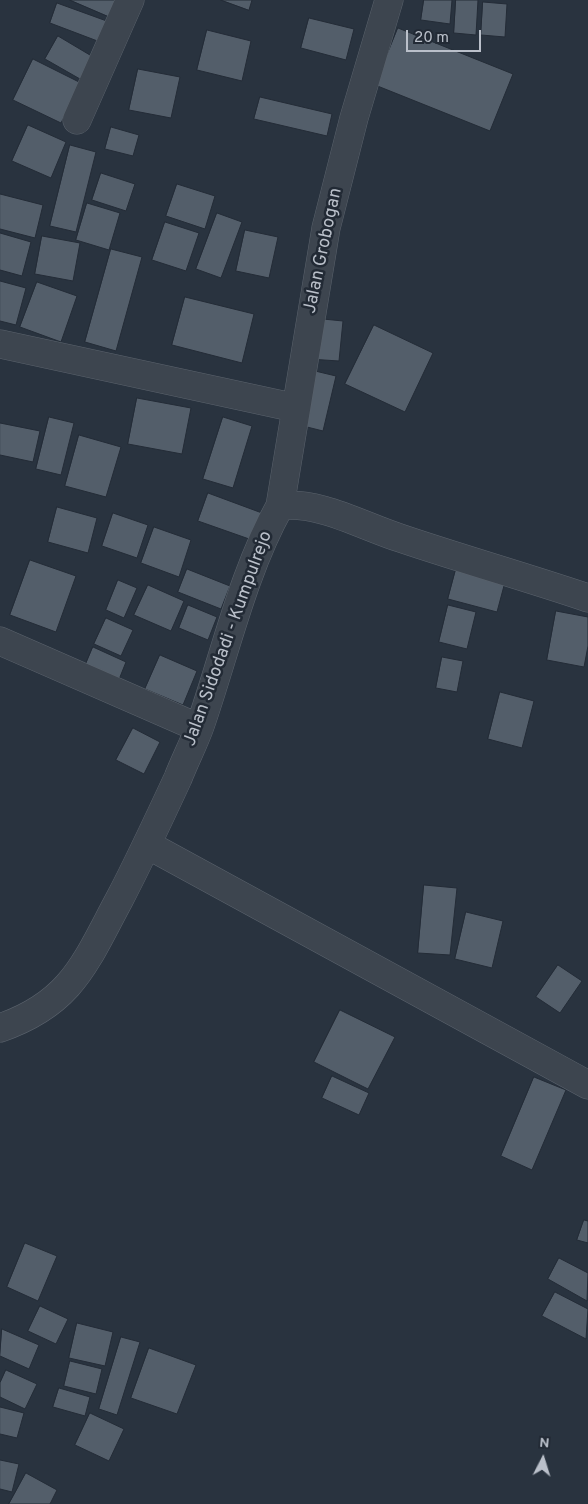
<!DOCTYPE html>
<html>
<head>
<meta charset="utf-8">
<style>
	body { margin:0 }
	#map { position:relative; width:588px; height:1504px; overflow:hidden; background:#29333f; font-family:Overpass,sans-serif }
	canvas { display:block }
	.north { position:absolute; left:518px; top:1434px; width:50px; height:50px; -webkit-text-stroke:4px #222a35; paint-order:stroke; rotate:5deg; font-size:14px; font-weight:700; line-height:20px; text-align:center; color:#bac0ca }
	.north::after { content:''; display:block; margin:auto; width:18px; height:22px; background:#bac0ca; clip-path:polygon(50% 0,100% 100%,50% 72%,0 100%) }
	.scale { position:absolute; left:406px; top:30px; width:75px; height:22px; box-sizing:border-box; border:2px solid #bac0ca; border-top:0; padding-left:6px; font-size:15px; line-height:18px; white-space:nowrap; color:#bac0ca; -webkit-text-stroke:4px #222a35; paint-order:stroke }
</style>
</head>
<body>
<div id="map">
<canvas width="588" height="1504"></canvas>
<div class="north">N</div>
<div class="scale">20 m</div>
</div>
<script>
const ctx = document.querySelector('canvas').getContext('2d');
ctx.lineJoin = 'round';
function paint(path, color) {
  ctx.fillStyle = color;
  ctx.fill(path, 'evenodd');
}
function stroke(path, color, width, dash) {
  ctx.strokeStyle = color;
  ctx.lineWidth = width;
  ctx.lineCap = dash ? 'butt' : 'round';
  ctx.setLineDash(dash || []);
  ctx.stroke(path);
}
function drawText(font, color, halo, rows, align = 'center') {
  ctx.font = font + ' Overpass,sans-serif';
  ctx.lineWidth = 5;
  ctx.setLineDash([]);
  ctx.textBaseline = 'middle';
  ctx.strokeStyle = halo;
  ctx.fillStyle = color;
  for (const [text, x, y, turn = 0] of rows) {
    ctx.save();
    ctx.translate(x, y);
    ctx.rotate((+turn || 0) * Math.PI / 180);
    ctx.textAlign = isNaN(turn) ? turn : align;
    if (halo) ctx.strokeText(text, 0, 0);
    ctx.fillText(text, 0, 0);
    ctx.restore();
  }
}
const building = new Path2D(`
	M70,0H125L117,20Z
	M221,0H252L249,10Z
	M424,0H452L450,24L421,20Z
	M456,0H478L476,35L454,33Z
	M483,2L507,4L505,37L481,35Z
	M57,3L115,24L108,45L50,23Z
	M309,18L354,29L346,60L301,48Z
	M398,28L513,74L490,131L375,85Z
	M207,30L251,41L242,81L197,70Z
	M58,36L100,61L87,83L45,59Z
	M33,59L81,83L61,123L13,100Z
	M138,69L180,77L171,118L129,110Z
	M260,97L332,114L327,136L254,119Z
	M28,125L66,142L51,178L12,161Z
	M111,127L139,135L133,156L105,149Z
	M70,145L96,152L76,232L50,226Z
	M101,173L135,184L126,211L92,200Z
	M177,184L215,196L205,229L166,216Z
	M0,194L43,205L35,238L0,229Z
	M87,203L120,213L109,250L76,240Z
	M217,213L242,222L221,278L196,269Z
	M165,222L199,233L186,271L152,260Z
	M245,230L278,237L269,278L236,271Z
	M0,233L31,242L22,276L0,270Z
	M42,236L80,243L73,281L35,274Z
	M111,249L142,257L116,351L85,342Z
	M0,281L26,288L16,325L0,321Z
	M37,282L77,296L61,342L20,327Z
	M185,297L254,314L242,363L172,345Z
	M313,318L343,321L339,361L309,359Z
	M374,325L433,353L405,412L345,384Z
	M311,370L336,376L323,431L299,425Z
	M137,398L191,408L182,454L128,444Z
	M49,417L74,423L61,475L36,469Z
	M223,417L252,426L233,488L203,479Z
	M0,423L40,431L33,462L0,455Z
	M79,435L121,447L106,497L65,486Z
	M208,493L262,513L252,540L198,521Z
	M57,507L97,518L88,553L48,542Z
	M113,513L148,525L137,558L102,546Z
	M154,527L191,540L179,577L141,563Z
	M30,560L76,576L56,632L10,615Z
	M187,569L230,586L221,609L178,592Z
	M456,569L505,582L497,612L448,599Z
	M118,580L137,588L124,618L106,610Z
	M148,585L184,601L171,631L134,615Z
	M188,605L217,617L208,640L179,628Z
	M448,605L476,612L467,649L439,642Z
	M556,611L588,617V646L584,667L547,660Z
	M106,618L133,630L121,656L94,644Z
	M93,647L126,662L118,682L85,666Z
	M160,655L197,671L183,705L145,689Z
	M442,657L463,661L457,692L436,688Z
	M500,692L534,701L522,748L488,739Z
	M133,728L160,742L144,774L116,760Z
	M424,885L457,888L450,955L418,953Z
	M466,912L503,921L492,968L455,959Z
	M558,965L582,981L560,1013L536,997Z
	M340,1010L395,1037L368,1089L314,1062Z
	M332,1076L369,1093L359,1115L322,1098Z
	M534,1077L566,1090L532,1170L501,1156Z
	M584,1220L588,1221V1243L577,1240Z
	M25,1243L57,1256L38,1301L7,1287Z
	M559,1258L588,1273L587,1301L548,1279Z
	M555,1292L588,1309L586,1339L542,1316Z
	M40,1306L68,1319L56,1344L28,1331Z
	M77,1323L113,1332L105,1366L69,1358Z
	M2,1329L39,1345L29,1369L0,1356Z
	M121,1337L140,1342L117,1415L99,1409Z
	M149,1348L196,1365L177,1414L131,1398Z
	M70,1361L102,1369L96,1394L64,1386Z
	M6,1370L37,1384L25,1409L0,1397V1383Z
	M59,1388L90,1397L85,1416L53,1407Z
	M0,1407L24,1413L17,1438L0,1434Z
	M90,1413L124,1429L109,1461L75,1445Z
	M0,1460L19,1464L12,1492L0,1489Z
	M26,1473L57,1490L50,1504H9Z`);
paint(building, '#535e6a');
stroke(building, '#242c37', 1);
const minor = new Path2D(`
	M77,120L130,0
	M0,344L296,408
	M280,506L326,228L354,118L389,0
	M0,641L199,728
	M148,845L588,1085
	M0,1028C72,1003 85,963 119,900C140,860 159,819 178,778C185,760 194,743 200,726C225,654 243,572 280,506C320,501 362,526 400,538C462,559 526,577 588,598`);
stroke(minor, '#5b636d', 29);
stroke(minor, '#3d454f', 28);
drawText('18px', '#bac0ca', '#222a35', [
	["Jalan Grobogan",324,251,-78],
	["Jalan Sidodadi - Kumpulrejo",229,639,-70]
]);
</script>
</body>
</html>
